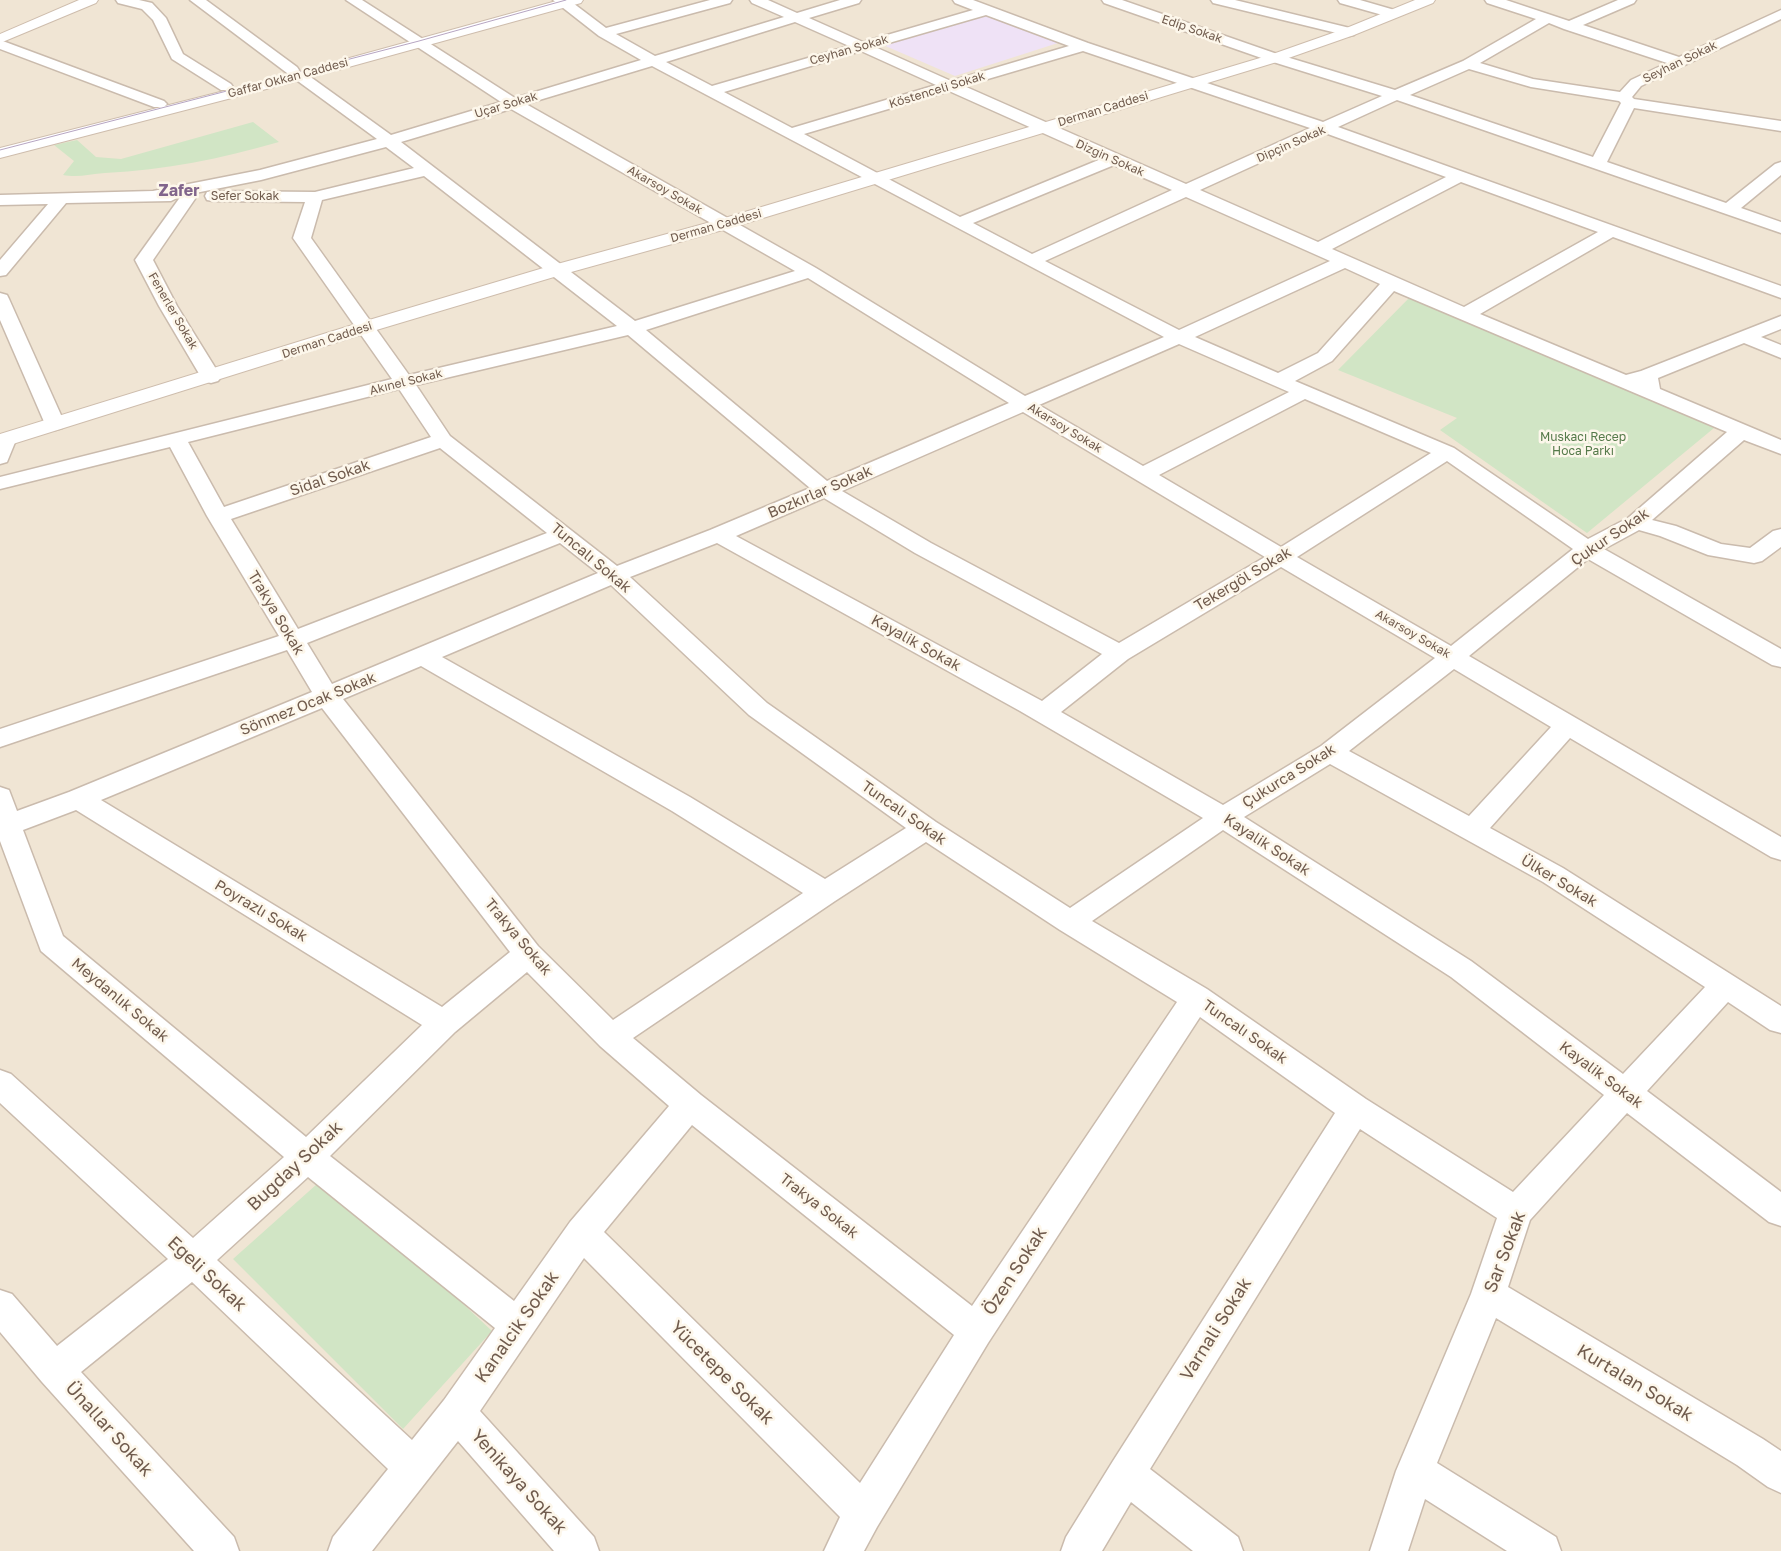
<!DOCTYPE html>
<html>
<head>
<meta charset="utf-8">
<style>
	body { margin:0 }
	canvas { display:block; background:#faf3e5 }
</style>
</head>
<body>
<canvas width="1781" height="1551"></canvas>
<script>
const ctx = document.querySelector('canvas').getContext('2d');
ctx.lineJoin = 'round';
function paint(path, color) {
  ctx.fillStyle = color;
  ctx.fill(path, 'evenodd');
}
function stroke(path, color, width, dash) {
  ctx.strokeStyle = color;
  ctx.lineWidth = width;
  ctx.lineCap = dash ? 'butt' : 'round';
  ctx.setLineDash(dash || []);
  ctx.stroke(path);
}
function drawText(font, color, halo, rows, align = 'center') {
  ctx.font = font + ' "Golos Text",sans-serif';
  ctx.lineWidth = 5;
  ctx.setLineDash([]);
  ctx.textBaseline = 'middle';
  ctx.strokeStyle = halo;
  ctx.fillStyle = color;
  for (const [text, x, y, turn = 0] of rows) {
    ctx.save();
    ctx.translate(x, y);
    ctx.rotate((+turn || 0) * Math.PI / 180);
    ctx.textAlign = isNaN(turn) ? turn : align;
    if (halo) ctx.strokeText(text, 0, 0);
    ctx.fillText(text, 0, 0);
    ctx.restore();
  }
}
paint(new Path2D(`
	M0,0H1781V1551H0Z`), '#f0e5d4');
paint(new Path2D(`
	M987,15L1058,43L955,76L883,45Z`), '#efe2f6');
paint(new Path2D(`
	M253,122L279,142C220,159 166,170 105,173C90,174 78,178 63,175L74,161L54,145L77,140L96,157L121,159Z
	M1414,293L1550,350L1714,428L1587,533L1440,430L1457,418L1338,370Z
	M326,1176L492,1331L403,1429L233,1259Z`), '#d1e5c5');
const street = new Path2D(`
	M116,0H139L152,3L166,18L183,54L231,84L233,87L231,90H221L172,59L153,20L142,9L118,3Z
	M190,0H206L297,67L299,70L298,72L305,73L391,135L501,102L346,0H362L515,98L641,60L599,36L553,0H569L606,28L710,0H732L730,3L616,34L655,56L784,17L752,3L750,0H768L797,13L840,0H861L859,3L809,18L863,42L973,10L955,3L953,0H973L1088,43L1323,122L1382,96L1270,61L1104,3L1102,0H1122L1280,55L1395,90L1463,61L1536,19L1487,3L1485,0H1506L1569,21L1618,0H1636L1634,3L1583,25L1679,57L1781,10V19L1641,86L1632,97L1634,99L1781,121V131L1634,108L1607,162L1726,203L1775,164L1781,162V175L1741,208L1781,222V233L1397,100L1338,127L1781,286V298L1613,237L1480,314L1626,375L1641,371L1781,316V329L1761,337L1781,345V358L1744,343L1658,378L1660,389L1781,440V454L1744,440L1652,520L1676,526L1721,544L1750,548L1773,531L1781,529V547L1762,561L1754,563L1708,555L1660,536L1639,530L1604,549L1781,649V667L1772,665L1588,559L1469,656L1781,837V860L1771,857L1570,738L1490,828L1563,868L1781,1006V1033L1770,1030L1728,1002L1647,1091L1781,1192V1226L1769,1222L1627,1113L1530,1220L1508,1287L1763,1439L1781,1451V1493L1768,1487L1737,1465L1496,1318L1437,1463L1556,1537L1561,1551H1507L1425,1499L1408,1551H1370L1396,1471L1471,1294L1497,1218L1360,1129L1150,1469L1238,1537L1243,1551H1193L1131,1502L1102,1551H1061L1066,1537L1113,1461L1335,1113L1200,1017L988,1343L877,1527L864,1551H824L840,1517L584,1258L480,1411L594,1537L599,1551H554L458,1441L372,1551H328L333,1537L388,1469L192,1282L81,1372L234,1537L239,1551H194L42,1382L0,1332V1290L12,1294L57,1346L168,1259L0,1103V1070L11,1074L193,1238L284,1157L41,951L0,841V787L9,790L17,811L69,792L312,692L287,650L0,747V729L279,636L207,516L170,447L0,489V477L392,379L293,238L305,202L213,201L207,200L205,196L207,192L213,191L315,192L414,168L386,147L261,180L195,193L197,196L153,260L177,306L221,377L218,381L211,383L204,381L201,377L159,306L135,260L181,196L171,201L66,203L6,275L0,276V260L48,204L0,205V195L153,191L260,170L377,139L295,79L293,76L294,74L287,73ZM986,15L1069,46L951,81L875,47ZM795,22L849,46L712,86L666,62ZM1549,23L1564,29L1667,63L1631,80L1620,92L1533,79L1480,63ZM861,51L936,85L792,128L724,92ZM1083,51L1310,128L1186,184L964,86ZM652,66L1164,337L1025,396L816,268L526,104ZM1469,69L1531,87L1619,101L1621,103L1593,157L1410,95ZM949,91L1101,159L960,217L804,134ZM511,109L795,271L635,321L401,142ZM1325,133L1446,177L1318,242L1200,190ZM1114,165L1172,190L1032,254L973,223ZM424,176L617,326L409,375L311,238L322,200ZM1461,182L1598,232L1464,307L1332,249ZM1186,197L1330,261L1179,330L1045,261ZM1345,268L1380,284L1318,353L1278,373L1195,337ZM808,278L1009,403L827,481L646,330ZM1394,291L1727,432L1628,518L1588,539L1454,448L1295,381L1332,361ZM628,335L810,488L710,530L617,566L450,436L416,385ZM1179,344L1289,392L1143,466L1039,405ZM399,389L431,437L224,507L188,442ZM1305,399L1431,453L1281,547L1159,475ZM1023,412L1265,557L1119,643L931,543L842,491ZM440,448L547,533L298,629L231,519ZM1447,461L1573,549L1451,646L1297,557ZM824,498L915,553L1102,654L1042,701L736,536ZM560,543L598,573L332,684L307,643ZM717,543L1020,711L1203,818L1070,908L936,822L767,703L630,577ZM1281,567L1435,658L1321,746L1223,805L1061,712L1128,659ZM611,585L749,715L906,828L825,879L690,797L442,657ZM421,666L672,811L803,893L613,1020L538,946L343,699ZM1454,669L1551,727L1469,816L1349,751ZM322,708L510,952L442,1007L101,800ZM1330,764L1543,882L1705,987L1623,1074L1471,961L1244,817ZM76,810L422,1025L306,1137L63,936L23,830ZM1223,830L1451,977L1604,1095L1513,1192L1366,1099L1207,989L1092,921ZM926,842L1060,930L1177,1002L972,1306L701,1095L633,1038L835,901ZM527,972L600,1046L669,1106L570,1222L514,1301L330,1156L455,1032ZM692,1125L954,1335L860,1483L604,1232ZM308,1177L495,1328L444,1400L412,1440L217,1260Z
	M1211,0H1235L1354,29L1356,32L1354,35L1349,36L1213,3Z
	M1338,0H1360L1398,11L1400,14L1393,18L1340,3Z
	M0,40L164,101L167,104L164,107H154L0,49Z
	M0,293L7,295L9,299L65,424L62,428L55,430L48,428L45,424L0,320Z
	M6,434L13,436L16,440L7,462L0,464V435Z`);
const secondary = new Path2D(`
	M79,0H98L96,3L0,43V34Z
	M560,0H583L581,3L305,79L0,158V148L295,73Z
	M1415,0H1435L1433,3L1354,35L1280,61L730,228L564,274L373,331L0,448V434L359,323L550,266L718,220L1270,55L1344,29Z`);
stroke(street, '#cabbad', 3);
stroke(secondary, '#cebdad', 2);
paint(street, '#fff');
paint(secondary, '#fff');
stroke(new Path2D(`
	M0,150L419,41L566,0`), '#b6a5c2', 1);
drawText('12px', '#705b4d', '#fdf7eb', [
	["Edip Sokak",1192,29,19],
	["Ceyhan Sokak",849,50,-16],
	["Seyhan Sokak",1680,62,-26],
	["Gaffar Okkan Caddesi",288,78,-15],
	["Köstenceli Sokak",937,90,-17],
	["Uçar Sokak",506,105,-17],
	["Derman Caddesi",1103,109,-17],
	["Dipçin Sokak",1291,144,-24],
	["Dizgin Sokak",1110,158,24],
	["Akarsoy Sokak",665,190,30],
	["Sefer Sokak",245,196],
	["Derman Caddesi",716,226,-16],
	["Fenerler Sokak",173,311,60],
	["Derman Caddesi",327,340,-18],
	["Akınel Sokak",406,382,-14],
	["Akarsoy Sokak",1065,428,31],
	["Akarsoy Sokak",1413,634,30]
]);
drawText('12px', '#557a4a', '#fdf7eb', [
	["Muskacı Recep",1583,437],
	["Hoca Parkı",1583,451]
]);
drawText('15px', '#705b4d', '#fdf7eb', [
	["Sidal Sokak",330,478,-19],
	["Bozkırlar Sokak",820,492,-23],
	["Çukur Sokak",1610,537,-34],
	["Tuncalı Sokak",591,558,40],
	["Tekergöl Sokak",1243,579,-31],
	["Trakya Sokak",276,613,59],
	["Kayalik Sokak",916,643,29],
	["Sönmez Ocak Sokak",308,704,-22],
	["Çukurca Sokak",1289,776,-32],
	["Tuncalı Sokak",904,813,35],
	["Kayalik Sokak",1267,845,33],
	["Ülker Sokak",1559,881,31],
	["Poyrazlı Sokak",261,911,31],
	["Trakya Sokak",518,937,50],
	["Meydanlık Sokak",120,1000,40],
	["Tuncalı Sokak",1245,1032,35],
	["Kayalik Sokak",1601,1075,37],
	["Trakya Sokak",819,1206,38]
]);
drawText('bold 16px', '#81658c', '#fdf7eb', [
	["Zafer",179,191]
]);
drawText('18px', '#705b4d', '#fdf7eb', [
	["Buğday Sokak",295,1166,-43],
	["Sar Sokak",1505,1252,-69],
	["Özen Sokak",1015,1271,-57],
	["Egeli Sokak",207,1274,43],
	["Kanalcik Sokak",517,1327,-55],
	["Varnali Sokak",1216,1329,-58],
	["Yücetepe Sokak",722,1373,45],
	["Kurtalan Sokak",1635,1383,31],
	["Ünallar Sokak",109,1429,48],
	["Yenikaya Sokak",519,1482,48]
]);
</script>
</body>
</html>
